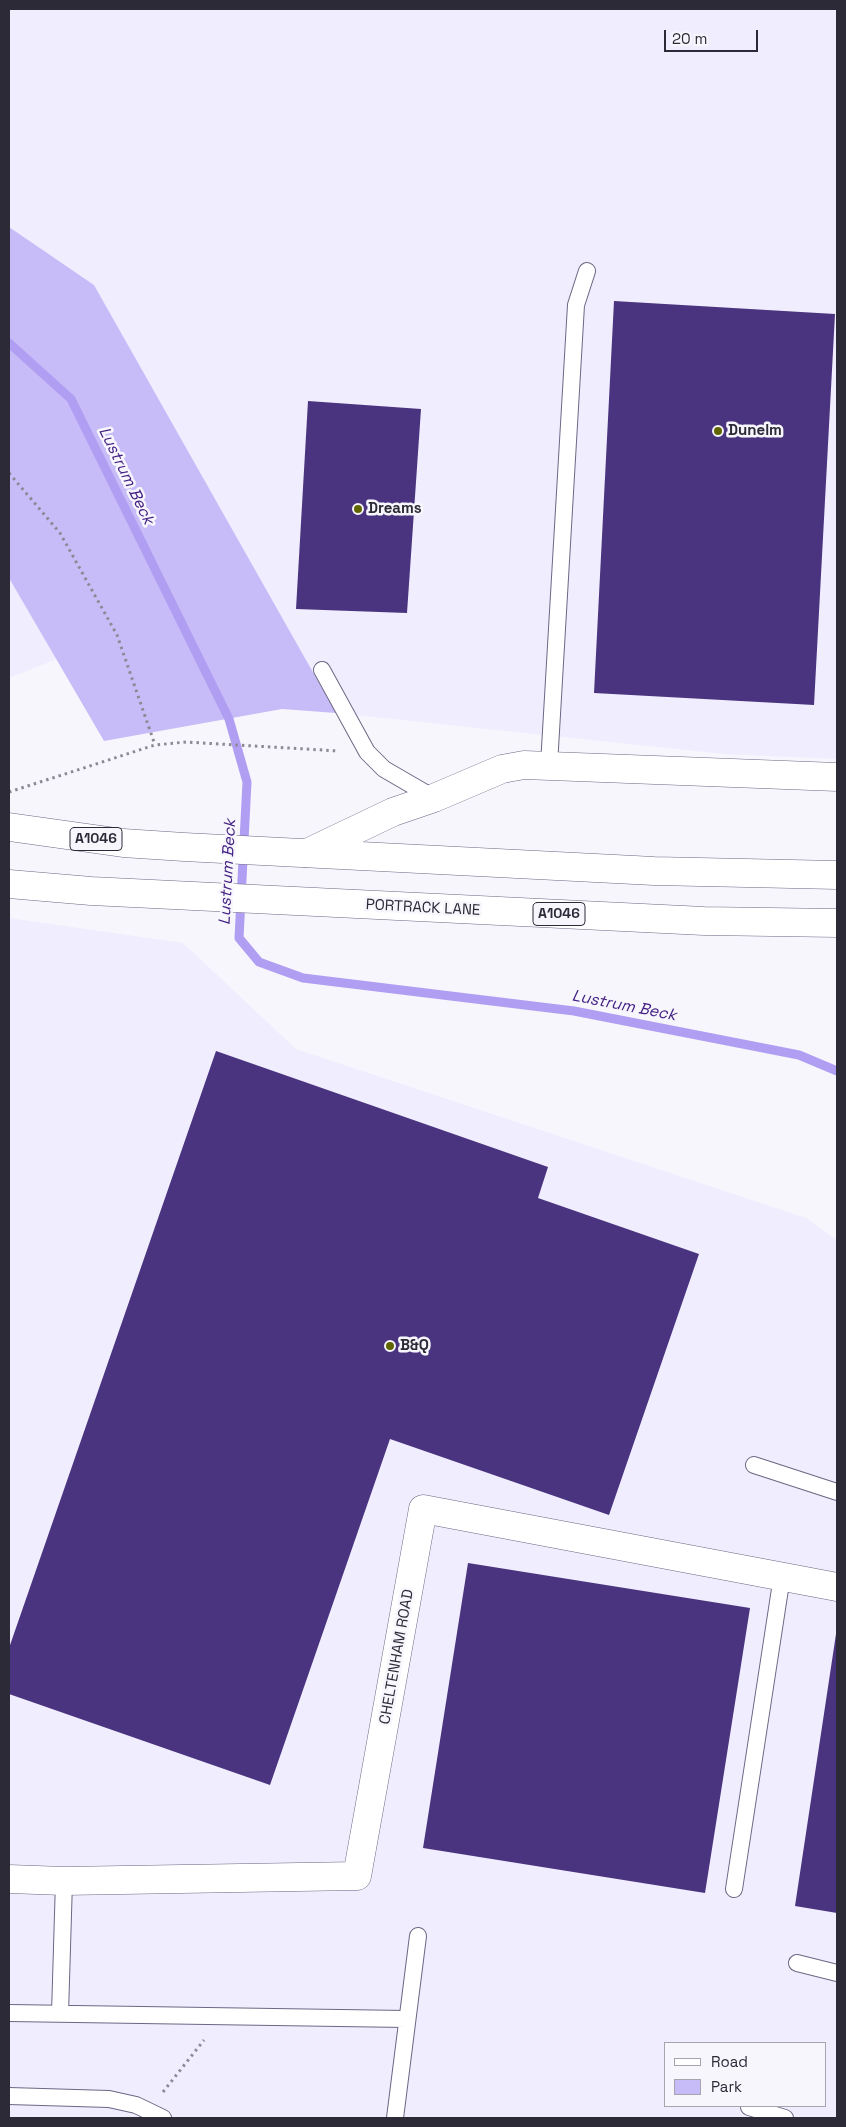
<!DOCTYPE html>
<html>
<head>
<meta charset="utf-8">
<style>
	body { margin:0 }
	#map { position:relative; width:846px; height:2127px; overflow:hidden; background:#f7f6fd; font-family:"Space Grotesk",sans-serif }
	canvas { display:block }
	.frame { position:absolute; inset:0; border:10px solid #2c2a37; pointer-events:none }
	.legend { position:absolute; left:664px; top:2042px; width:162px; height:65px; box-sizing:border-box; background:#f7f6fd; border:1px solid #a6a4ae; margin:0; padding:6px 9px; list-style:none; font-size:15px; color:#2c2a37 }
	.legend li { display:flex; align-items:center; gap:10px; height:25px }
	.legend b { width:25px; border:1px solid #a6a4ae }
	.scale { position:absolute; left:664px; top:30px; width:94px; height:22px; box-sizing:border-box; border:2px solid #2c2a37; border-top:0; padding-left:6px; font-size:15px; line-height:18px; white-space:nowrap; color:#2c2a37; -webkit-text-stroke:4px #f7f6fd; paint-order:stroke }
</style>
</head>
<body>
<div id="map">
<canvas width="846" height="2127"></canvas>
<div class="frame"></div>
<ul class="legend">
<li><b style="height:6px;background:#fff"></b>Road</li>
<li><b style="height:14px;background:#c7bcf7"></b>Park</li>
</ul>
<div class="scale">20 m</div>
</div>
<script>
const ctx = document.querySelector('canvas').getContext('2d');
ctx.lineJoin = 'round';
function paint(path, color) {
  ctx.fillStyle = color;
  ctx.fill(path, 'evenodd');
}
function stroke(path, color, width, dash) {
  ctx.strokeStyle = color;
  ctx.lineWidth = width;
  ctx.lineCap = dash ? 'butt' : 'round';
  ctx.setLineDash(dash || []);
  ctx.stroke(path);
}
function drawText(font, color, halo, rows, align = 'center') {
  ctx.font = font + ' "Space Grotesk",sans-serif';
  ctx.lineWidth = 5;
  ctx.setLineDash([]);
  ctx.textBaseline = 'middle';
  ctx.strokeStyle = halo;
  ctx.fillStyle = color;
  for (const [text, x, y, turn = 0] of rows) {
    ctx.save();
    ctx.translate(x, y);
    ctx.rotate((+turn || 0) * Math.PI / 180);
    ctx.textAlign = isNaN(turn) ? turn : align;
    if (halo) ctx.strokeText(text, 0, 0);
    ctx.fillText(text, 0, 0);
    ctx.restore();
  }
}
paint(new Path2D(`
	M9,9H837V759L724,754L336,713L94,285L9,227Z
	M9,578L57,659L9,678Z
	M9,918L183,943L296,1049L806,1218L837,1240V2118H9ZM665,2043H825V2106H665Z`), '#f0edfe');
paint(new Path2D(`
	M9,227L94,285L336,713L282,709L104,741L9,578Z`), '#c7bcf7');
stroke(new Path2D(`
	M9,343L71,399L229,719L247,782L239,938L259,962L303,978L574,1011L799,1055L837,1071`), '#b09ef3', 9);
paint(new Path2D(`
	M614,301L835,314L814,705L594,693Z
	M308,401L421,409L407,613L296,609Z
	M216,1051L548,1167L538,1198L699,1254L609,1515L390,1439L270,1785L9,1694V1648Z
	M468,1563L750,1608L705,1893L423,1848Z
	M836,1634H837V1913L795,1906Z`), '#4a347f');
const service = new Path2D(`
	M322,670L367,752L384,769L434,798
	M549,765L576,305L587,271
	M754,1465L837,1492
	M734,1889L782,1576
	M797,1963L837,1973
	M9,2013L406,2019
	M60,2014L64,1881
	M9,2096L109,2099L136,2105L163,2118
	M749,2107L785,2118
	M395,2118L418,1936`);
const minor = new Path2D(`
	M307,853L393,812L434,798L502,769L524,765L837,777
	M9,1879L64,1881L357,1876L423,1509L837,1587`);
const primary = new Path2D(`
	M9,827L123,843L184,847L654,871L837,875
	M9,884L91,891L704,921L837,923`);
stroke(service, '#6c6784', 18);
stroke(minor, '#6c6784', 29);
stroke(primary, '#6c6784', 29);
stroke(new Path2D(`
	M9,473L60,533L117,635L155,745
	M9,792L155,745L186,742L339,751
	M163,2092L204,2040`), '#8b8a94', 3, [2.5, 4]);
stroke(service, '#fff', 16);
stroke(minor, '#fff', 28);
stroke(primary, '#fff', 28);
for (const [x, y, r, color] of [
	[718,431,5,"#606500"],
	[358,509,5,"#606500"],
	[390,1346,5,"#606500"]
]) {
  const dot = new Path2D();
  dot.arc(x, y, r, 0, 2 * Math.PI);
  ctx.fillStyle = color;
  ctx.fill(dot);
  stroke(dot, '#f7f6fd', 2);
}
for (const [x, y, w] of [
	[96,839,52],
	[559,914,52]
]) {
  const box = new Path2D();
  box.roundRect(x - w / 2, y - 11.5, w, 23, 4);
  ctx.fillStyle = '#f7f6fd';
  ctx.fill(box);
  stroke(box, '#2c2a37', 1);
}
drawText('bold 14px', '#2c2a37', null, [
	["A1046",96,839],
	["A1046",559,914]
]);
drawText('bold 15px', '#2c2a37', '#f7f6fd', [
	["Dunelm",728,431],
	["Dreams",368,509],
	["B&Q",400,1346]
], 'left');
drawText('15px', '#2c2a37', '#f7f6fd', [
	["PORTRACK LANE",423,908,3],
	["CHELTENHAM ROAD",397,1657,-80]
]);
drawText('italic 16px', '#432182', '#f7f6fd', [
	["Lustrum Beck",126,476,64],
	["Lustrum Beck",228,872,-87],
	["Lustrum Beck",624,1006,11]
]);
</script>
</body>
</html>
